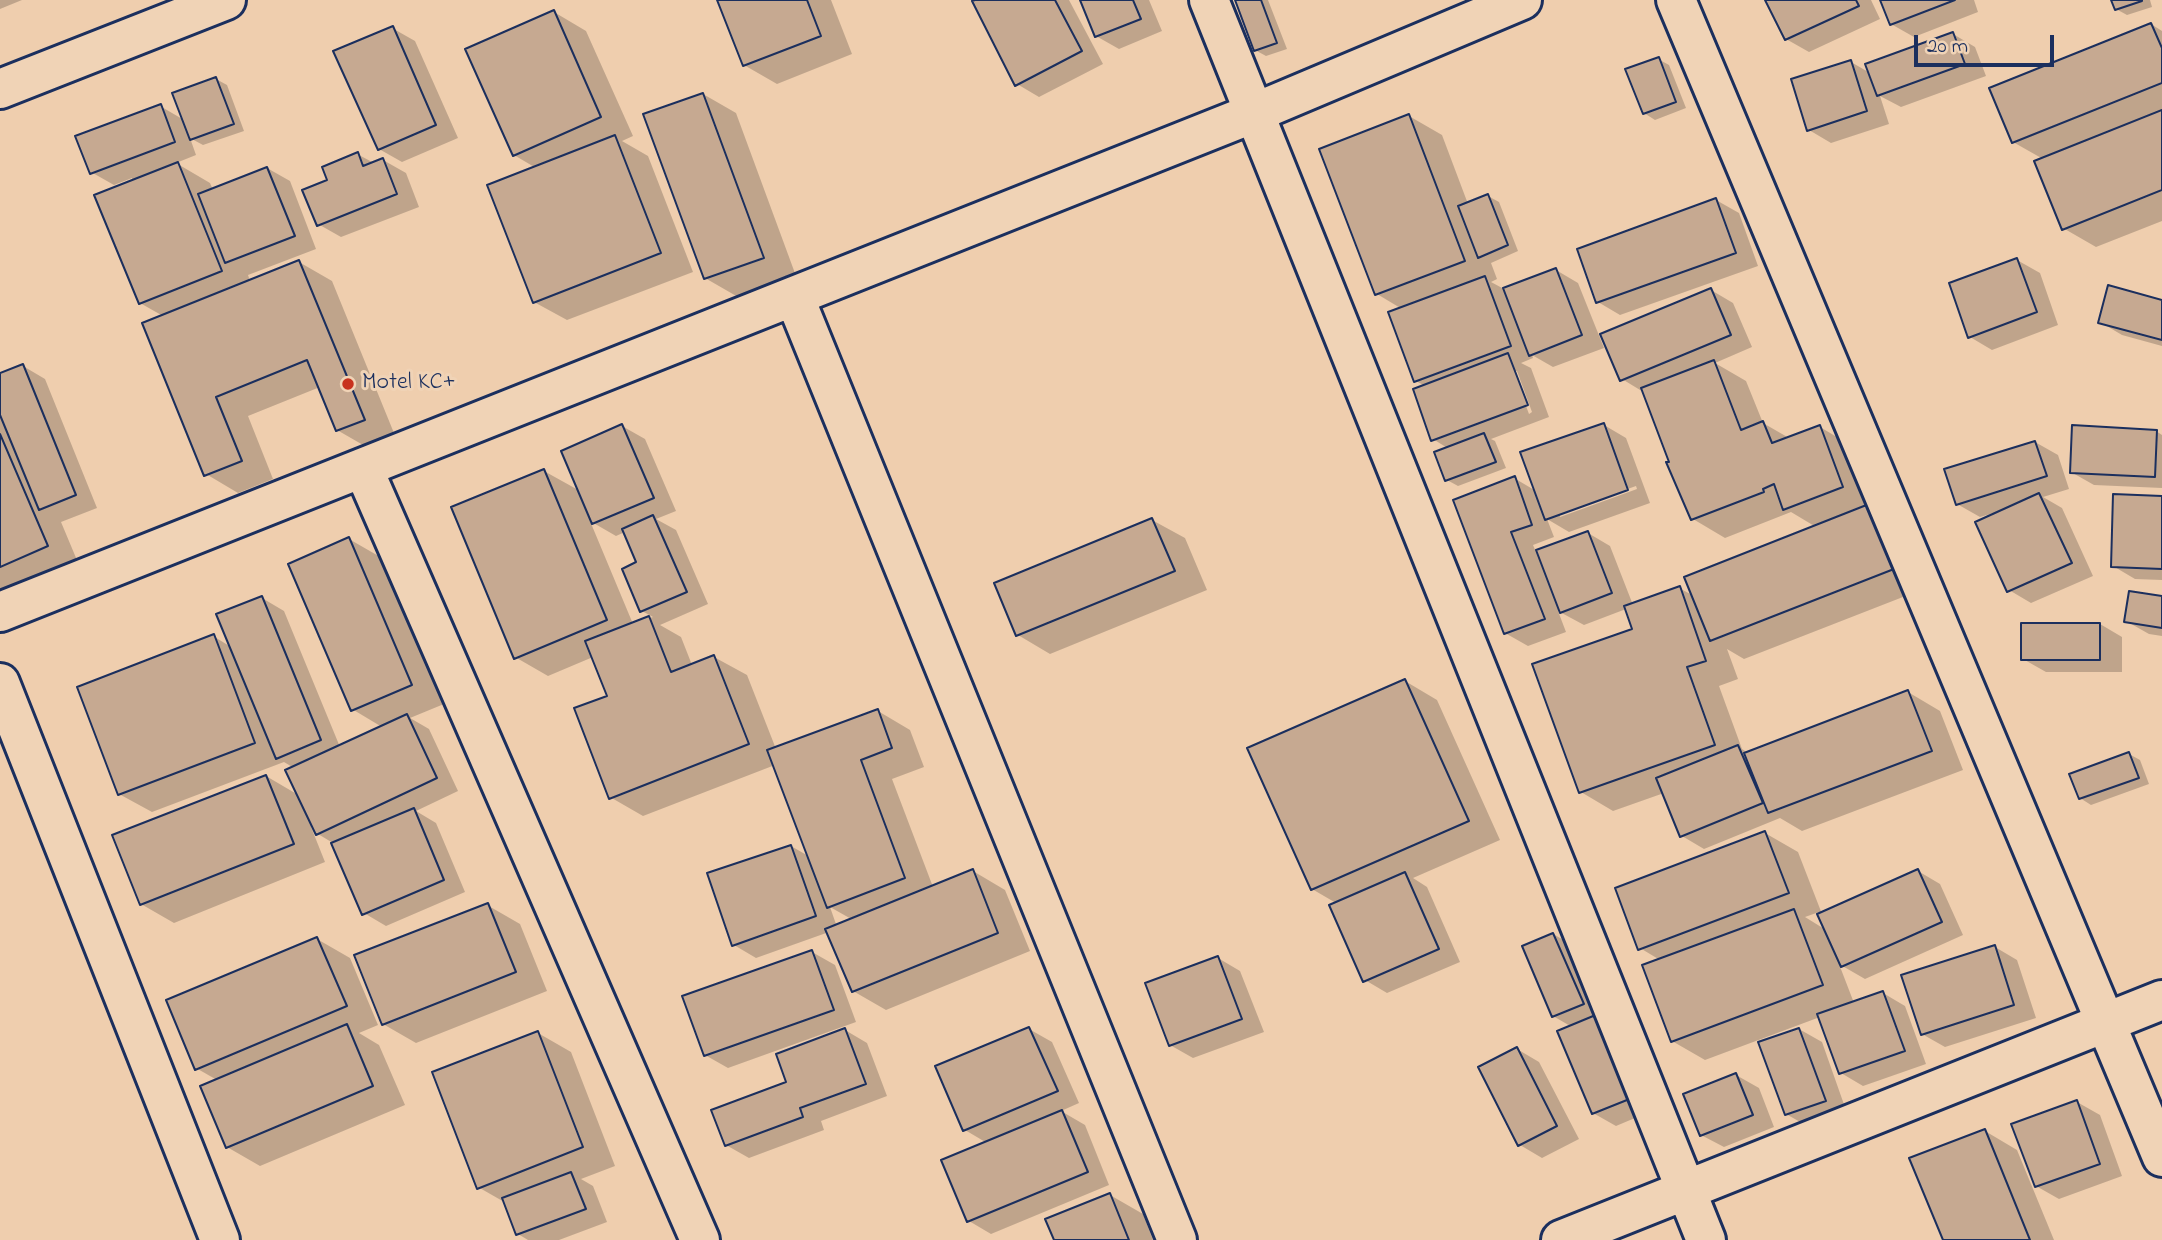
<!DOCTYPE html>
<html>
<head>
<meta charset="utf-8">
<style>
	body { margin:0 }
	#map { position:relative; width:2162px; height:1240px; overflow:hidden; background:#efceae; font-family:"Indie Flower",sans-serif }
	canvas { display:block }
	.scale { position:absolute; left:1914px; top:35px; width:140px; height:32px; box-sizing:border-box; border:4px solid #1b2f5e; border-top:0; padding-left:9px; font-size:21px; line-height:24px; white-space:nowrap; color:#1b2f5e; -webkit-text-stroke:5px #f0d3b6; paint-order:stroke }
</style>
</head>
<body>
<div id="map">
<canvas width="2162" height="1240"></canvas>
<div class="scale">20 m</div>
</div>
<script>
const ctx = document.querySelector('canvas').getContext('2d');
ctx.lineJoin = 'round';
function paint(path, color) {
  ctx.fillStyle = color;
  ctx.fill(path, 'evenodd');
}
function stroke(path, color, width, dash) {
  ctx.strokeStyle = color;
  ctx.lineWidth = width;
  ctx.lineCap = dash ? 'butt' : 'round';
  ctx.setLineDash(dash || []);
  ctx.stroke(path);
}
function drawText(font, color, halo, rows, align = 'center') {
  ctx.font = font + ' "Indie Flower",sans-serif';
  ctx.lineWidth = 6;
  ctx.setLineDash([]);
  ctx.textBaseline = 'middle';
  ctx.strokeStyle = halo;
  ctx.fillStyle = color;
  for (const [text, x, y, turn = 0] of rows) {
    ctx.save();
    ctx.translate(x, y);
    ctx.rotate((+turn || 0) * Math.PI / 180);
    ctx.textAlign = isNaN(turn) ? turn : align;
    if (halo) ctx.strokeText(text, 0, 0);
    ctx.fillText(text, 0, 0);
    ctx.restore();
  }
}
paint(new Path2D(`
	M0,0H22L0,9Z
	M719,0H831L852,54L777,84L744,65Z
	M978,0H1069L1103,64L1039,97L1017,84Z
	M1081,0H1149L1162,31L1119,49L1096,36Z
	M1237,0H1268L1287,49L1266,56L1255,50Z
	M1767,0H1871L1880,19L1809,52L1786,39Z
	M1882,0H1974L1978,12L1914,37L1891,24Z
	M2113,0H2150L2152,7L2127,15L2116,9Z
	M554,12L586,31L633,136L622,141L648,156L693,272L567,320L534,302L536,168L514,155Z
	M2151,24L2162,31V221L2096,247L2063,228L2043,159L2013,142Z
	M392,28L415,41L458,138L402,162L379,149Z
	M1953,34L1975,47L1986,76L1901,107L1880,96L1889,124L1831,143L1809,130L1851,62L1870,73Z
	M1658,59L1669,65L1686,108L1655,120L1644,113Z
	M216,79L227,85L244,131L203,145L190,138L196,155L176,163L210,183L213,190L267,168L290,181L316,249L248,275L250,281L299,262L332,281L396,438L370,449L337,430L320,387L248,416L273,479L238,493L206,474L163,316L140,303L132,178L114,185L91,172L160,106L184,120Z
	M703,94L736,113L796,276L738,297L705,278Z
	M1409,116L1442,135L1468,204L1488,196L1499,202L1518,251L1491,263L1497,279L1491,282L1504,289L1556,270L1578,283L1604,348L1553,367L1532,355L1533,358L1521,363L1531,368L1549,417L1491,439L1495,441L1506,468L1458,486L1447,480L1449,449L1433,439L1425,386L1416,381L1402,309L1377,294ZM1513,371H1517L1532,412L1529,414Z
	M357,154L374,163L383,160L406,173L419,207L341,237L318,224L329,181Z
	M1716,200L1739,213L1758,266L1620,315L1598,302Z
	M2017,260L2040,273L2058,325L1992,350L1970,337Z
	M1711,290L1733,303L1752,347L1715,363L1746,381L1763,423L1789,438L1820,427L1852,446L1926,588L1744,659L1727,649L1738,679L1719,686L1742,749L1748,753L1908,692L1940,711L1963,770L1802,831L1780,818L1704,849L1682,836L1664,793L1613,811L1581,792L1634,630L1626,609L1584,625L1558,611L1566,632L1528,646L1505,633L1455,501L1514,478L1536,491L1604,425L1626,438L1650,503L1569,532L1547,519L1554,537L1533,545L1536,552L1588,533L1610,546L1633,605L1679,588L1694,596L1816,527L1791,512L1725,538L1693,519L1645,393L1622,379ZM1636,486L1637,489L1560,517V513Z
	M2162,301V346L2122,335L2100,322Z
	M23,366L45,379L97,508L61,522L79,565L0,592V375Z
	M622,426L645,439L676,511L656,519L676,530L708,604L660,625L681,637L692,665L714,657L747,675L776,749L878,711L910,730L924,767L892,779L933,887L973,871L1005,890L1030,951L886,1010L853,991L829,932L756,958L734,945L791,846L810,857L775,765L643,816L610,797L609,697L593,657L548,676L515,657L544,471L580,491ZM590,521L616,536L625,532L639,563L642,611L653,617L633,624ZM830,907L853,920L837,927Z
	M2156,431L2162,435V488L2094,485L2071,472Z
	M2035,442L2058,455L2069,489L2043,497L2062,508L2093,576L2031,603L2009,590L1997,512L1980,517L1957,504Z
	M2162,498V580L2135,579L2113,566Z
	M1152,520L1185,538L1207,590L1050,654L1018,635Z
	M349,539L382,558L444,704L410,718L429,729L458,791L416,811L436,823L465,892L386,926L364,913L333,843L318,834L314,826L311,827L325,862L174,923L141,904L266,776L300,796L294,768L284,762L152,812L119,794L213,636L231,647L262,598L284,611L340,747L382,727L352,709Z
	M2162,597V636L2149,634L2126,621Z
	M2100,624L2122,637V672H2046L2023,659Z
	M1405,681L1437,700L1500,840L1413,878L1427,887L1460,962L1387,993L1365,980L1336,903L1312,889Z
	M2129,754L2140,760L2149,784L2091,805L2080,798Z
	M1765,833L1798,852L1822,914L1918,871L1940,884L1963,935L1865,979L1839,964L1854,1003L1883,993L1905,1006L1926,1064L1863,1086L1841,1073L1820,1017L1705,1060L1672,1041L1660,960L1640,948ZM1819,912L1826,930L1805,917Z
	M487,905L520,924L547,991L416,1043L383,1024Z
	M1553,934L1576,947L1654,1110L1616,1126L1593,1113L1572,1027L1553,1016Z
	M317,939L350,958L378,1025L359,1033L379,1045L405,1105L260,1166L227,1147L217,1080L196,1068Z
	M1995,947L2017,960L2036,1018L1945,1047L1922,1034Z
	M812,952L835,965L856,1022L728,1068L705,1055Z
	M1218,958L1240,971L1264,1032L1193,1058L1170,1045Z
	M1029,1029L1052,1042L1079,1103L1061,1111L1085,1125L1109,1185L991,1234L969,1221L987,1143L965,1130Z
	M1799,1029L1822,1042L1847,1113L1809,1127L1786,1114Z
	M845,1030L867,1043L887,1096L821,1121L824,1130L749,1158L726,1145Z
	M538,1033L571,1052L615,1166L581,1179L593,1186L607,1222L559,1240H528L518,1234L506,1203L478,1187Z
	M1517,1049L1539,1062L1579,1139L1542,1158L1520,1145Z
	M1736,1075L1759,1088L1774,1127L1724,1147L1701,1135Z
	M2077,1102L2100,1115L2122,1176L2059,1199L2036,1186Z
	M1985,1131L2017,1150L2054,1240H1944Z
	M1110,1195L1143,1214L1153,1240H1055Z`), '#0003');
const building = new Path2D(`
	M717,0H807L821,36L743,66Z
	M975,0H1055L1082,51L1015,86L972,1Z
	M1080,0H1133L1141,19L1095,37Z
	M1235,0H1261L1277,43L1254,51Z
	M1765,0H1856L1859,6L1785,40Z
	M1880,0H1955L1890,25Z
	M2111,0H2142V1L2115,10Z
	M554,10L601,117L513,156L465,49Z
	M2151,23L2162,48V83L2012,143L1989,88Z
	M393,26L436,125L378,150L333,51Z
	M1953,32L1965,64L1877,96L1865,64Z
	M1659,57L1676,102L1643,114L1625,69Z
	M1851,60L1867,111L1807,131L1791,79Z
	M216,77L234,124L190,140L172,93Z
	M703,93L764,258L704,279L643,114Z
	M161,104L175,142L90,174L75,136Z
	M2162,110V190L2062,230L2034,161Z
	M1409,114L1465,261L1375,295L1319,149Z
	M615,135L661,253L533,303L487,185Z
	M358,152L363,166L383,158L397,194L317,226L302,190L327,180L322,167Z
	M178,162L222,271L139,304L94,195Z
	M267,167L295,236L225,263L198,194Z
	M1488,194L1508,245L1478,258L1458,206Z
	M1716,198L1736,253L1596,303L1577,249Z
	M2017,258L2037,312L1968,338L1949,283Z
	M299,260L365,420L336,431L307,360L216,397L242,461L204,476L142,323Z
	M1556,268L1582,335L1529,356L1503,288Z
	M1485,276L1511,346L1414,382L1388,312Z
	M2108,285L2162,300V340L2098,323Z
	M1711,288L1731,335L1620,381L1600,334Z
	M1508,353L1528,405L1431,441L1413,389Z
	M1714,360L1741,430L1763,421L1772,443L1820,425L1843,487L1783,510L1774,484L1763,489L1764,492L1691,520L1666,462H1669L1641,388Z
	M23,364L76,495L39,510L0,415V373Z
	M1604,423L1628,490L1545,520L1520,452Z
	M622,424L654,498L592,524L561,451Z
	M2072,425L2157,430L2155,477L2070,473Z
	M1484,433L1496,462L1445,481L1434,452Z
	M0,434L48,546L0,567Z
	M2035,441L2047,476L1956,505L1944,469Z
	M544,469L607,620L514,659L451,507Z
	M1515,476L1532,525L1511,532L1545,619L1504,634L1453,500Z
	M2039,493L2072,563L2007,592L1975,522Z
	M2113,494L2162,496V569L2111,567Z
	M1869,504L1894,569L1710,641L1684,577Z
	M653,515L687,592L640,612L622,569L636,562L622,529Z
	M1152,518L1175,571L1016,636L994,583Z
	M1588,531L1612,593L1560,613L1536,550Z
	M349,537L412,685L351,711L288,564Z
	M1680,586L1706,661L1687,667L1715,745L1579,793L1532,664L1632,629L1624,606Z
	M2129,591L2162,596V628L2124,622Z
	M262,596L321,740L276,759L216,614Z
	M649,616L671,672L714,655L749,744L609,799L574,708L607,696L585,641Z
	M2021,623H2100V660H2021Z
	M214,634L255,743L118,795L77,687Z
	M1405,679L1469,821L1311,890L1247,748Z
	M1908,690L1932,751L1768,813L1744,753Z
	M878,709L892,748L861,760L905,878L827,908L767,750Z
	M407,714L437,778L316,835L285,770Z
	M1738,745L1763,803L1680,837L1656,778Z
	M2129,752L2139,778L2079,799L2069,774Z
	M266,775L294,844L140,905L112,835Z
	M414,808L444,880L362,915L331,843Z
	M1765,831L1789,893L1638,950L1615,888Z
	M791,845L816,916L732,946L707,873Z
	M973,869L998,933L852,992L825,929Z
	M1918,869L1942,922L1841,967L1817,914Z
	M1405,872L1439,949L1363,982L1329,905Z
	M488,903L516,972L382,1025L354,955Z
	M1794,909L1823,985L1671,1042L1642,965Z
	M1553,933L1584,1004L1552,1017L1522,946Z
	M317,937L347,1006L195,1070L166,1000Z
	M1995,945L2014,1005L1921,1035L1901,975Z
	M812,950L834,1010L704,1056L682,996Z
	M1218,956L1242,1019L1169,1046L1145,983Z
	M1883,991L1905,1051L1839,1074L1817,1014Z
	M1598,1014L1632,1098L1592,1114L1557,1031Z
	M347,1024L373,1086L226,1148L200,1086Z
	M1029,1027L1058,1091L963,1131L935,1066Z
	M845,1028L866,1084L800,1108L803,1117L725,1146L711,1110L786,1082L776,1054Z
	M1799,1028L1826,1101L1785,1115L1758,1042Z
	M538,1031L583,1147L477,1189L432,1072Z
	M1517,1047L1557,1126L1518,1146L1478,1067Z
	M1736,1073L1753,1115L1700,1136L1683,1094Z
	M2077,1100L2100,1164L2035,1187L2011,1124Z
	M1062,1110L1088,1172L967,1222L941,1160Z
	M1985,1129L2030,1240H1943L1909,1158Z
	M571,1172L586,1209L516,1235L502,1198Z
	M1110,1193L1129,1240H1054L1045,1219Z`);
paint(building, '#c6a991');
stroke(building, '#1b2f5e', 2);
const street = new Path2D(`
	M1209,0L1706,1240
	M1676,0L2162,1157
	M0,89L226,0
	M794,296L1177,1240
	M363,468L700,1240
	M0,612L1254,113L1522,0
	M0,683L220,1240
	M1561,1240L2162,1000`);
stroke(street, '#1b2f5e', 44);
stroke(street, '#f0d3b6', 38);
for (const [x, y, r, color] of [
	[348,384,7,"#c8321e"]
]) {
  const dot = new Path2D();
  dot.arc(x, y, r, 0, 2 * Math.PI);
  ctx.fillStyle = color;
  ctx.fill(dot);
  stroke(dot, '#f0d3b6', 2.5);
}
drawText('24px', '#1b2f5e', '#f0d3b6', [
	["Motel KC+",362,384]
], 'left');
</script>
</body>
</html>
